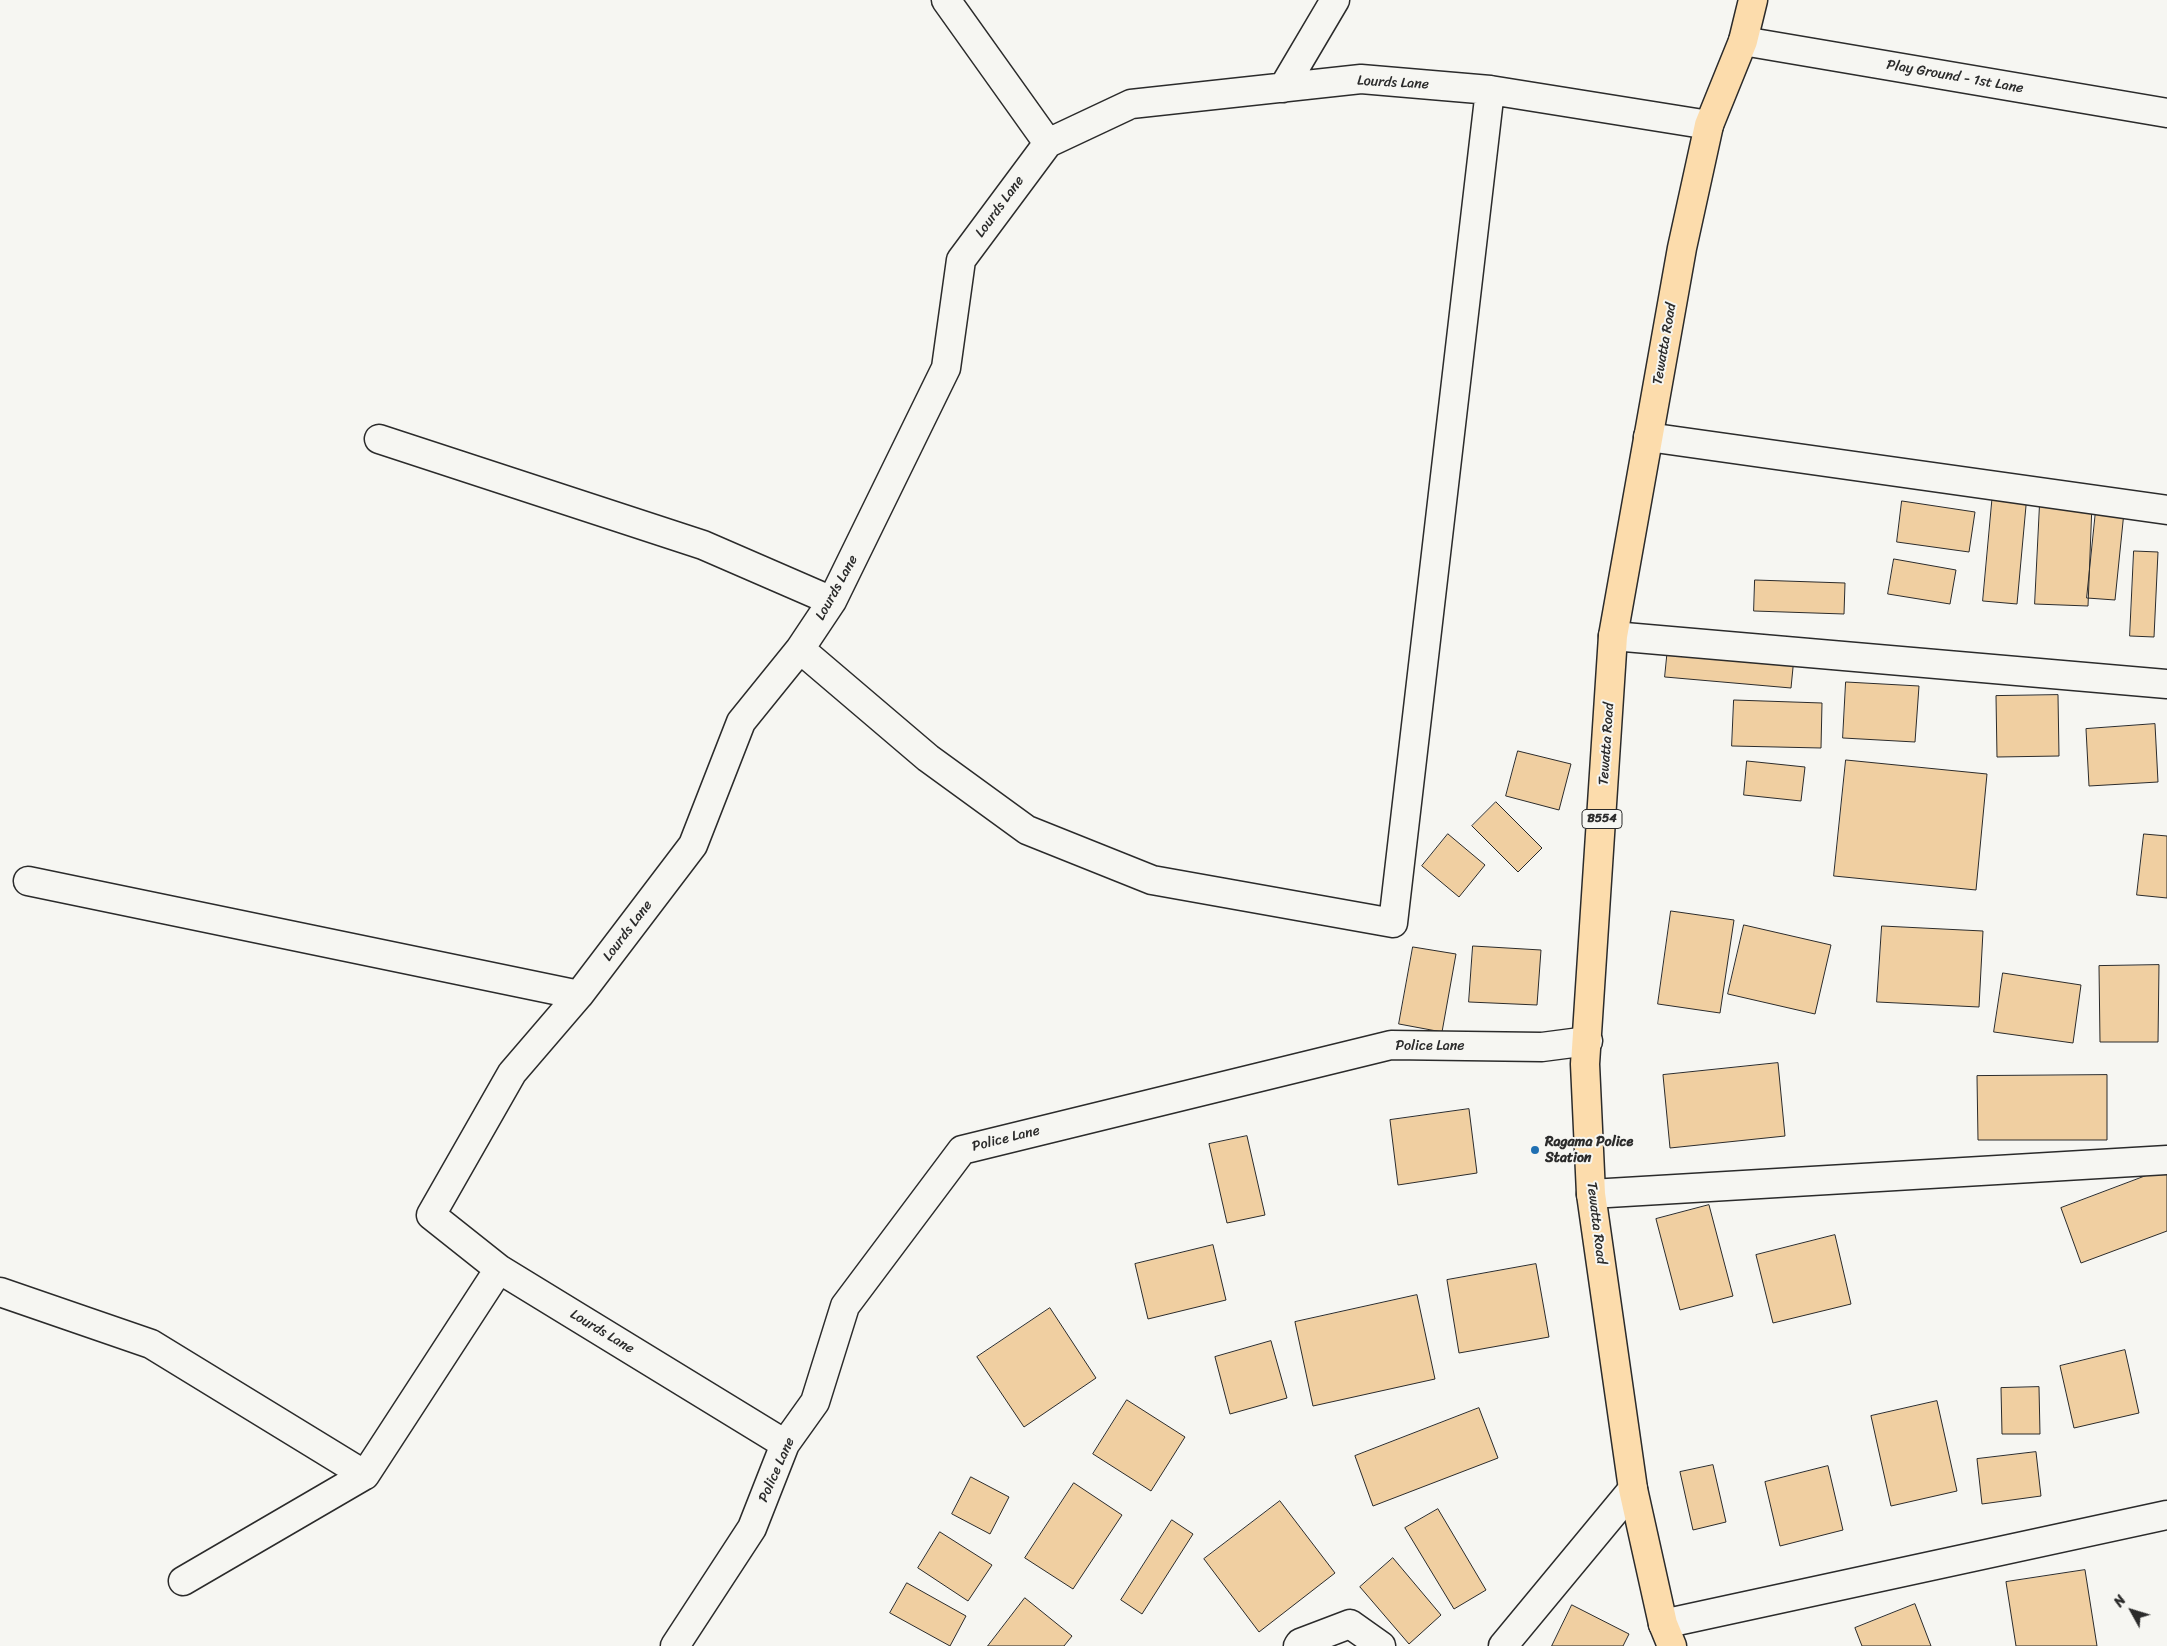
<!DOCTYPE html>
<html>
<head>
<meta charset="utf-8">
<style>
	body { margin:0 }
	#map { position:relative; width:2167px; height:1646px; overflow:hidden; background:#f6f6f2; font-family:Sriracha,sans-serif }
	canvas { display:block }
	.north { position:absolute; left:2107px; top:1586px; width:50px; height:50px; -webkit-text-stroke:4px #f6f6f2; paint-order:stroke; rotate:309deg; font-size:14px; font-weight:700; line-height:20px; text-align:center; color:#2b2b2b }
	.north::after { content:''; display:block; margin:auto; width:18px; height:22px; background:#2b2b2b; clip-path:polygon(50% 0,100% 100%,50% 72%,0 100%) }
</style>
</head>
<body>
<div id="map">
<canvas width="2167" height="1646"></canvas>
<div class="north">N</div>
</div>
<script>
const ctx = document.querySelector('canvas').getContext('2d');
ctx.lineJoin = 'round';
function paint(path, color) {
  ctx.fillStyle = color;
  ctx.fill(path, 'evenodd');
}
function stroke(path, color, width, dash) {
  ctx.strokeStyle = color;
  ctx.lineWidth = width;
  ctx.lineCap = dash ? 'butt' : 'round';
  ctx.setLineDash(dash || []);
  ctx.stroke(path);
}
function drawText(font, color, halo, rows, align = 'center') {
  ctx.font = font + ' Sriracha,sans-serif';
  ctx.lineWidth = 4;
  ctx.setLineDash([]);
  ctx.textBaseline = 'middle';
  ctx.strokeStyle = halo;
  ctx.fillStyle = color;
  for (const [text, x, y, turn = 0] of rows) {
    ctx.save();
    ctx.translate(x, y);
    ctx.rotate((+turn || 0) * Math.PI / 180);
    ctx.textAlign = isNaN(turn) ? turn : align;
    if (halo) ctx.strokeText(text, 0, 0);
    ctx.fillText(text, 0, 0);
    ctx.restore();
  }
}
const building = new Path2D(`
	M1994,481L2028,484L2017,604L1983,601Z
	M1902,501L1975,512L1969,552L1897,542Z
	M2040,503L2092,504L2088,606L2035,604Z
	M2096,510L2124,512L2115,600L2087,598Z
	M2134,551L2158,552L2154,637L2130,636Z
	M1894,559L1956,570L1950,604L1888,594Z
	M1755,580L1845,583L1844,614L1754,611Z
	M1669,637L1795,647L1791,688L1665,677Z
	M1846,682L1919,686L1915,742L1843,738Z
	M2058,695L2059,756L1997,757L1996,696Z
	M1734,700L1822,703L1821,748L1732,746Z
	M2155,724L2158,782L2089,786L2086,729Z
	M1518,751L1571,764L1559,810L1506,796Z
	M1846,760L1987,774L1976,890L1834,876Z
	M1747,761L1805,767L1801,801L1744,795Z
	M1496,802L1542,848L1518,872L1472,826Z
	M1448,834L1485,865L1459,897L1422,866Z
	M2144,834L2167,836V898L2137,895Z
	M1671,911L1734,920L1720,1013L1658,1004Z
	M1744,925L1831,945L1815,1014L1728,994Z
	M1882,926L1983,931L1979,1007L1877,1002Z
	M1473,946L1541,950L1537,1005L1469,1002Z
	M1413,947L1456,954L1442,1032L1399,1024Z
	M2159,965L2158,1042H2100L2099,966Z
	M2003,973L2081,985L2073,1043L1994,1032Z
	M1778,1063L1785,1136L1670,1148L1663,1075Z
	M2107,1075V1140H1978L1977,1076Z
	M1469,1109L1477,1173L1398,1185L1390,1120Z
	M1247,1136L1265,1215L1227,1223L1209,1144Z
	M2167,1168V1231L2081,1263L2061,1208Z
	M1709,1205L1733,1296L1680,1310L1656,1219Z
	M1835,1235L1851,1304L1773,1323L1756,1255Z
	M1213,1245L1226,1300L1148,1319L1135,1264Z
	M1536,1264L1549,1337L1459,1353L1447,1280Z
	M1417,1295L1435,1379L1313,1406L1295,1322Z
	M1050,1308L1096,1378L1024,1427L977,1357Z
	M1271,1341L1287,1398L1230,1414L1215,1357Z
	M2125,1350L2139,1413L2074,1428L2060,1366Z
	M2039,1387L2040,1434H2002L2001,1388Z
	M1127,1400L1185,1437L1151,1491L1093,1454Z
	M1937,1401L1957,1491L1891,1506L1871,1416Z
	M1479,1408L1498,1458L1373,1506L1355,1456Z
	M2036,1452L2041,1496L1982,1504L1977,1459Z
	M1713,1465L1726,1522L1693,1530L1680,1472Z
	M1828,1466L1843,1530L1780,1546L1765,1482Z
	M971,1477L1009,1497L990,1534L952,1514Z
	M1074,1483L1122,1515L1073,1589L1025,1558Z
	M1280,1501L1335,1573L1259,1632L1204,1559Z
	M1438,1509L1486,1590L1454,1609L1405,1528Z
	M1172,1520L1193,1534L1142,1614L1121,1600Z
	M940,1532L992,1565L968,1601L918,1568Z
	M1393,1558L1441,1615L1409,1644L1360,1587Z
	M2085,1570L2097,1646H2016L2006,1582Z
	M907,1583L966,1616L950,1646L890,1613Z
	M1025,1598L1072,1636L1064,1646H988Z
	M1915,1604L1931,1646H1862L1855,1628Z
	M1572,1605L1629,1634L1623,1646H1552Z`);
paint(building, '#f0cfa1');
stroke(building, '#2b2b2b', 1);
const minor = new Path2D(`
	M946,0L1048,143
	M1743,41L2167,113
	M1283,88L1335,0
	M1648,437L2167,510
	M379,439L703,545L832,601
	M1613,636L2167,684
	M800,649L928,758L1027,830L1152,880L1393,923L1490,90
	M28,881L579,995
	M1591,1194L2167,1160
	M0,1292L151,1344L365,1475L499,1269
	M785,1444L499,1269L431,1215L512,1073L579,995L693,845L741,722L800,649L832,601L946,368L961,260L1048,143L1131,104L1361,79L1490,90L1709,125
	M183,1581L365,1475
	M1663,1624L2167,1515
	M675,1646L752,1528L785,1444L815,1402L845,1306L962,1150L1391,1045L1542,1047L1588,1041
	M1298,1646L1300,1643L1350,1624L1381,1646
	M1503,1646L1633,1489`);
const major = new Path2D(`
	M1672,1646L1663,1624L1633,1489L1591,1194L1585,1064L1613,636L1682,248L1709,125L1743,41L1753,0`);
stroke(minor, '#2b2b2b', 31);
stroke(major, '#2b2b2b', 31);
stroke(minor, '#f6f6f2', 28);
stroke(major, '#fcdcac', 28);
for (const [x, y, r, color] of [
	[1535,1150,5,"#1f6fb2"]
]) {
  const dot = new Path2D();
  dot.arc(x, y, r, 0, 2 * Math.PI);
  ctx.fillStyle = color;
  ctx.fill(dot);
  stroke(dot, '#f6f6f2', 2);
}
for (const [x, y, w] of [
	[1602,819,40]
]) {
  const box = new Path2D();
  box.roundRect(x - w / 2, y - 9.5, w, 19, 4);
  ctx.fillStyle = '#f6f6f2';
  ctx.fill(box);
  stroke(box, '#2b2b2b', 1);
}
drawText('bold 12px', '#2b2b2b', null, [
	["B554",1602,819]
]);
drawText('14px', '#2b2b2b', '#f6f6f2', [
	["Play Ground - 1st Lane",1955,77,10],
	["Lourds Lane",1393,83,3],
	["Lourds Lane",1000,207,-54],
	["Tewatta Road",1665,344,-80],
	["Lourds Lane",837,588,-61],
	["Tewatta Road",1607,744,-86],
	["Lourds Lane",628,931,-53],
	["Police Lane",1430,1046],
	["Police Lane",1006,1139,-14],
	["Tewatta Road",1596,1223,83],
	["Lourds Lane",602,1332,31],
	["Police Lane",777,1470,-66]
]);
drawText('bold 14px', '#2b2b2b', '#f6f6f2', [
	["Ragama Police",1545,1142],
	["Station",1545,1158]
], 'left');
</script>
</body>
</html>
